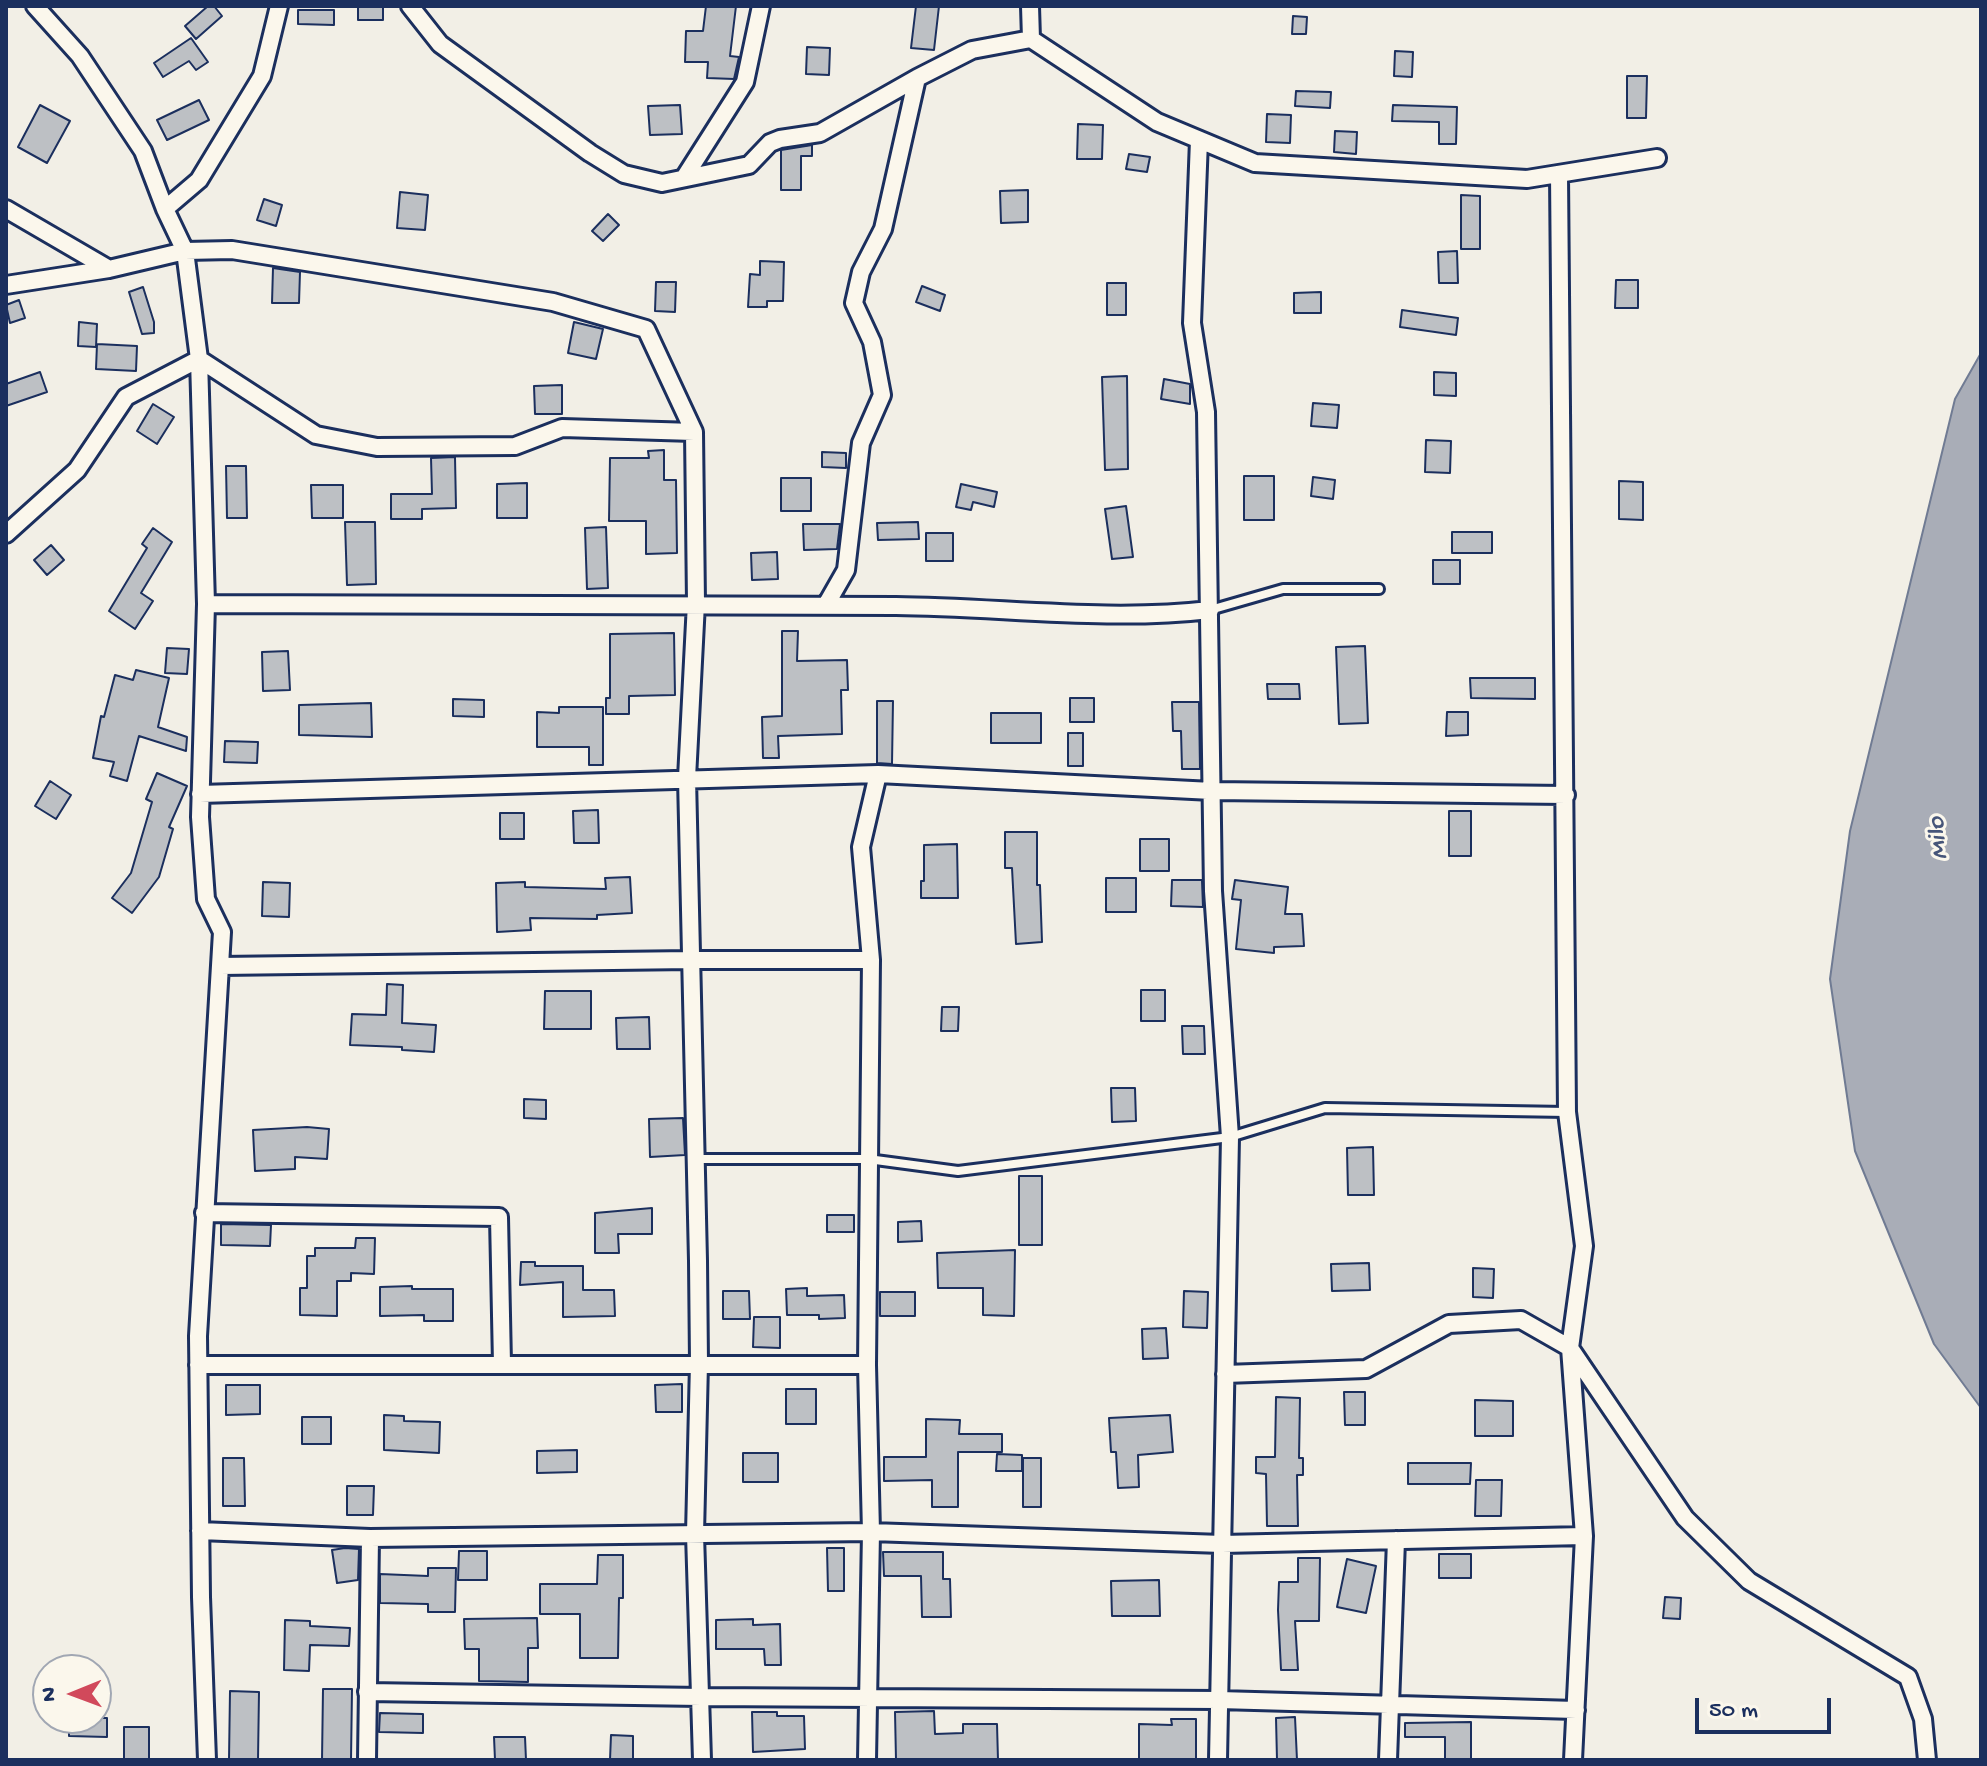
<!DOCTYPE html>
<html>
<head>
<meta charset="utf-8">
<style>
	body { margin:0 }
	#map { position:relative; width:1987px; height:1766px; overflow:hidden; background:#f2efe6; font-family:"Gochi Hand",sans-serif }
	canvas { display:block }
	.frame { position:absolute; inset:0; border:8px solid #1b2f5e; pointer-events:none }
	.north { position:absolute; left:32px; top:1654px; width:80px; height:80px; box-sizing:border-box; background:#fbf7ec; border:2px solid #a1a7b3; border-radius:50%; rotate:269deg; font-size:22px; font-weight:700; line-height:32px; text-align:center; color:#1b2f5e }
	.north::after { content:''; display:block; margin:auto; width:28px; height:36px; background:#d1495b; clip-path:polygon(50% 0,100% 100%,50% 72%,0 100%) }
	.scale { position:absolute; left:1695px; top:1698px; width:136px; height:36px; box-sizing:border-box; border:4px solid #1b2f5e; border-top:0; padding-left:10px; font-size:24px; line-height:28px; white-space:nowrap; color:#1b2f5e; -webkit-text-stroke:6px #fbf7ec; paint-order:stroke }
</style>
</head>
<body>
<div id="map">
<canvas width="1987" height="1766"></canvas>
<div class="frame"></div>
<div class="north">N</div>
<div class="scale">50 m</div>
</div>
<script>
const ctx = document.querySelector('canvas').getContext('2d');
ctx.lineJoin = 'round';
function paint(path, color) {
  ctx.fillStyle = color;
  ctx.fill(path, 'evenodd');
}
function stroke(path, color, width, dash) {
  ctx.strokeStyle = color;
  ctx.lineWidth = width;
  ctx.lineCap = dash ? 'butt' : 'round';
  ctx.setLineDash(dash || []);
  ctx.stroke(path);
}
function drawText(font, color, halo, rows, align = 'center') {
  ctx.font = font + ' "Gochi Hand",sans-serif';
  ctx.lineWidth = 6;
  ctx.setLineDash([]);
  ctx.textBaseline = 'middle';
  ctx.strokeStyle = halo;
  ctx.fillStyle = color;
  for (const [text, x, y, turn = 0] of rows) {
    ctx.save();
    ctx.translate(x, y);
    ctx.rotate((+turn || 0) * Math.PI / 180);
    ctx.textAlign = isNaN(turn) ? turn : align;
    if (halo) ctx.strokeText(text, 0, 0);
    ctx.fillText(text, 0, 0);
    ctx.restore();
  }
}
const water = new Path2D(`
	M1981,353V1408L1934,1344L1855,1151L1830,979L1850,831L1955,399Z`);
paint(water, '#a9adb7');
stroke(water, '#707b93', 2);
const building = new Path2D(`
	M208,6H214L222,16L196,39L185,26Z
	M358,6H383V20H358Z
	M706,6H736L730,56L739,57L734,79L707,78L708,62H685L686,31H703Z
	M916,6H939L934,50L911,48Z
	M298,10H334V25L298,24Z
	M1293,16L1307,17L1306,34H1292Z
	M191,38L208,62L196,70L189,61L163,77L154,63Z
	M807,47L830,48L829,75L806,74Z
	M1395,51L1413,52L1412,77L1394,76Z
	M1627,76H1647L1646,118H1627Z
	M1296,91L1331,92L1330,108L1295,106Z
	M199,100L209,120L167,140L157,120Z
	M40,105L70,121L47,163L18,147Z
	M680,105L682,134L650,135L648,106Z
	M1393,105L1457,107L1456,144H1439V122L1392,121Z
	M1267,114L1291,115L1290,143L1266,142Z
	M1078,124L1103,125L1102,159H1077Z
	M1335,131L1357,132L1356,154L1334,152Z
	M812,145V156H801V190H781V150Z
	M1129,154L1150,157L1147,172L1126,169Z
	M1028,190V222L1001,223L1000,191Z
	M400,192L428,195L425,230L397,228Z
	M1461,195L1480,196V249H1461Z
	M264,199L282,205L276,226L257,220Z
	M608,214L619,225L603,241L592,231Z
	M1457,251L1458,283H1439L1438,252Z
	M760,261L784,262L783,301H767V307H748L750,274L760,275Z
	M273,268L300,272L299,303H272Z
	M1616,280H1638V308H1615Z
	M656,282H676L675,312L655,311Z
	M1107,283H1126V315H1107Z
	M922,286L945,295L940,311L916,302Z
	M143,287L154,322V333L142,334L129,292Z
	M1321,292V313H1294V293Z
	M19,300L25,318L10,323L6,305Z
	M1402,310L1458,318L1456,335L1400,327Z
	M79,322L97,324L96,347L78,346Z
	M574,322L603,329L596,359L568,353Z
	M97,344L137,346L136,371L96,369Z
	M40,372L47,392L6,406V384Z
	M1434,372L1456,373V396L1434,395Z
	M1127,376L1128,469L1105,470L1102,377Z
	M1164,379L1190,384V404L1161,399Z
	M562,385V414H535L534,386Z
	M1313,403L1339,405L1337,428L1311,426Z
	M153,404L174,417L157,444L137,431Z
	M1426,440L1451,441L1450,473L1425,472Z
	M664,450V480H676L677,553L646,554V521H609L610,458H649L648,451Z
	M822,452L846,453V468L822,467Z
	M455,457L456,508L422,509V519H391V494H432L431,458Z
	M226,466H246L247,518H227Z
	M1244,476H1274V520H1244Z
	M1313,477L1335,480L1333,499L1311,496Z
	M781,478H811V511H781Z
	M1619,481L1643,482V520L1619,519Z
	M527,483V518H497V484Z
	M961,484L997,492L994,507L973,502L971,510L956,507Z
	M311,485H343V518H312Z
	M1126,506L1133,557L1112,559L1105,509Z
	M345,522H375L376,584L347,585Z
	M918,522L919,539L878,540L877,523Z
	M803,524H840L837,549L804,550Z
	M606,527L608,588L587,589L585,528Z
	M153,528L172,542L141,593L153,601L135,629L109,611L147,548L142,544Z
	M1452,532H1492V553H1452Z
	M926,533H953V561H926Z
	M51,545L64,560L47,575L34,560Z
	M777,552L778,579L752,580L751,553Z
	M1433,560H1460V584H1433Z
	M782,631H798L797,661L847,660L848,690H841L842,734L778,736L779,758H763L762,717L782,716Z
	M674,633L675,695L629,696V714H606V698H610V634Z
	M1365,646L1368,723L1339,724L1336,647Z
	M167,648L189,649L187,674L165,673Z
	M288,651L290,690L263,691L262,652Z
	M136,670L169,678L158,727L187,737L186,751L139,736L127,781L110,776L114,762L93,758L101,716L104,717L115,675L133,680Z
	M1470,678H1535V699L1471,698Z
	M1267,684H1299L1300,699H1268Z
	M1070,698H1094V722H1070Z
	M453,699L484,700V717L453,716Z
	M877,701H893L892,764L877,763Z
	M1172,702H1199L1200,769H1182L1181,731H1173Z
	M371,703L372,737L299,735V705Z
	M559,707H603V765H589V747H537V712L559,713Z
	M1447,712H1468V735L1446,736Z
	M991,713H1041V743H991Z
	M1068,733H1083V766H1068Z
	M225,741L258,742L257,763L224,762Z
	M157,773L187,786L169,827L173,829L159,877L132,913L112,898L131,873L152,802L146,799Z
	M50,781L71,795L56,819L35,806Z
	M598,810L599,843H574L573,811Z
	M1449,811H1471V856H1449Z
	M500,813H524V839H500Z
	M1005,832H1037V885H1040L1042,942L1016,944L1012,868H1005Z
	M1140,839H1169V871H1140Z
	M957,844L958,898H921V881H924V845Z
	M630,877L632,913L597,915V919L530,918L531,930L497,932L496,883L525,882V887L606,889L605,878Z
	M1106,878H1136V912H1106Z
	M1172,880H1202L1203,907L1171,906Z
	M1235,880L1288,887L1285,914H1302L1304,946L1274,947V953L1236,949L1241,900L1232,899Z
	M263,882L290,883L289,917L262,916Z
	M387,984L403,985L402,1023L436,1025L434,1052L402,1050V1047L350,1045L352,1014L386,1015Z
	M1141,990H1165V1021H1141Z
	M545,991H591V1029H544Z
	M942,1007H959L958,1031H941Z
	M649,1017L650,1049H617L616,1018Z
	M1182,1026H1204L1205,1054H1183Z
	M1111,1088H1135L1136,1121L1112,1122Z
	M524,1099L546,1100V1119L524,1118Z
	M683,1118L685,1155L650,1157L649,1119Z
	M307,1127L329,1129L327,1159L295,1157V1169L255,1171L253,1130Z
	M1373,1147L1374,1195H1348L1347,1148Z
	M1019,1176H1042V1245H1019Z
	M652,1208V1234H618L619,1253H595V1213Z
	M827,1215H854V1232H827Z
	M921,1221L922,1241L898,1242V1222Z
	M221,1224L271,1225L270,1246L221,1245Z
	M356,1238H375L374,1274L351,1273V1281H337V1316L300,1315V1288H307V1256H315V1248H355Z
	M1015,1250L1014,1316L983,1315V1288H938L937,1253Z
	M521,1262H535V1266H583V1290H614L615,1316L563,1317V1282L520,1285Z
	M1369,1263L1370,1290L1332,1291L1331,1264Z
	M1473,1268L1494,1269L1493,1298L1473,1297Z
	M412,1286V1289H453V1321H424V1315L380,1316V1287Z
	M807,1288V1296L844,1295L845,1318L819,1319V1315H787L786,1289Z
	M723,1291H749L750,1319H723Z
	M1184,1291L1208,1292L1207,1328L1183,1327Z
	M880,1292H915V1316H880Z
	M754,1317H780V1348L753,1347Z
	M1166,1328L1168,1358L1143,1359L1142,1329Z
	M682,1384V1412H656L655,1385Z
	M226,1385H260V1414L226,1415Z
	M786,1389H816V1424H786Z
	M1344,1392H1365V1425H1345Z
	M1276,1397L1300,1398L1299,1458H1303V1475H1297L1298,1526H1267L1266,1474L1256,1473V1457H1275Z
	M1475,1400L1513,1401V1436H1475Z
	M384,1415L404,1416V1421L440,1422L439,1453L384,1450Z
	M1170,1415L1173,1452L1138,1455L1139,1487L1118,1488L1116,1452H1111L1109,1418Z
	M302,1417H331V1444H302Z
	M926,1419L960,1420L959,1434H1002V1452H958V1507H932V1480L884,1481V1457H926Z
	M577,1450V1472L537,1473V1451Z
	M743,1453H778V1482H743Z
	M997,1454L1022,1455V1471H996Z
	M223,1458H244L245,1506H223Z
	M1023,1458H1041V1507H1023Z
	M1408,1463H1471L1470,1484H1408Z
	M1476,1480H1502L1501,1516H1475Z
	M347,1486H374L373,1515H347Z
	M345,1548L359,1549L358,1580L337,1583L332,1550Z
	M827,1548H844V1591H828Z
	M459,1551H487V1580H458Z
	M883,1552H943V1579H950L951,1617H922L921,1576H884Z
	M1439,1554H1471V1578H1439Z
	M598,1555H623V1598H619L618,1658H580V1614H540V1584H597Z
	M1298,1558H1320L1319,1621H1295L1298,1670H1281L1278,1610L1279,1582H1298Z
	M1347,1559L1376,1566L1366,1613L1337,1607Z
	M428,1568H456L455,1612H428V1604L380,1603V1574L428,1576Z
	M1159,1580L1160,1616H1112L1111,1581Z
	M1665,1597L1681,1598L1680,1619L1663,1618Z
	M537,1618L538,1648H528V1682L479,1681V1649H465L464,1619Z
	M753,1619V1625L780,1624L781,1665H765L764,1649H716V1620Z
	M285,1620L310,1621V1626L350,1628L349,1646L310,1645L309,1671L284,1670Z
	M323,1689H352L351,1760H322Z
	M230,1691L259,1692L258,1760H229Z
	M934,1711L935,1734L963,1733V1724H997L998,1760H896L895,1712Z
	M752,1712H777V1716H804L805,1749L753,1752Z
	M380,1713L423,1714V1733L379,1732Z
	M1295,1717L1297,1760H1277L1276,1718Z
	M69,1718H107V1737L69,1736Z
	M1171,1719H1196V1759L1139,1760V1724L1172,1725Z
	M1471,1722V1760H1445V1737H1405V1723Z
	M124,1727H149V1760H124Z
	M611,1735L633,1736V1760H610Z
	M494,1737H525L526,1760H495Z`);
paint(building, '#bdc0c4');
stroke(building, '#1b2f5e', 2);
const service = new Path2D(`
	M1210,610L1283,589H1379
	M696,1159H868L958,1171L1230,1137L1325,1108L1567,1112`);
const minor = new Path2D(`
	M35,6L80,56L143,151L165,209L185,251L232,250L553,302L646,329L694,432L696,603L687,778L698,1261L699,1363L695,1534L702,1760
	M410,6L440,44L590,153L624,174L662,183L749,165L770,143L780,139L820,133L917,78
	M1030,6L1031,39
	M1199,140L1192,323L1206,412L1213,891L1230,1137L1218,1760
	M1559,174L1567,1112L1584,1246L1570,1348L1584,1536L1573,1760
	M684,178L745,82L761,6
	M6,209L109,269
	M165,209L199,180L262,76L279,6
	M6,285L109,269L185,251L199,359L206,604L200,817L206,899L222,932L198,1336L201,1597L207,1760
	M6,534L77,470L126,397L199,359L316,435L377,447L515,446L562,428L694,432
	M206,604C436,604 666,604 896,606C1001,607 1106,622 1210,610
	M826,605L846,570L861,443L882,395L872,342L854,303L861,272L883,229L917,78L972,50L1031,39L1157,122L1255,163L1527,179L1657,158
	M200,794L878,774L1212,791L1566,795
	M220,966L691,960H871
	M204,1213L499,1217L502,1364
	M198,1365H867
	M1225,1374L1366,1369L1449,1324L1521,1320L1570,1348L1685,1518L1749,1581L1908,1677L1923,1719L1927,1760
	M200,1531L370,1538L871,1532L1222,1544L1584,1536
	M367,1692L701,1697L1219,1700L1576,1710
	M367,1760L370,1538
	M867,1760L871,1532L867,1365L871,960L861,847L878,774
	M1388,1760L1396,1540`);
stroke(service, '#1b2f5e', 14);
stroke(minor, '#1b2f5e', 22);
stroke(service, '#fbf7ec', 8);
stroke(minor, '#fbf7ec', 16);
drawText('italic 26px', '#465579', '#fbf7ec', [
	["Milo",1940,838,-96]
]);
</script>
</body>
</html>
